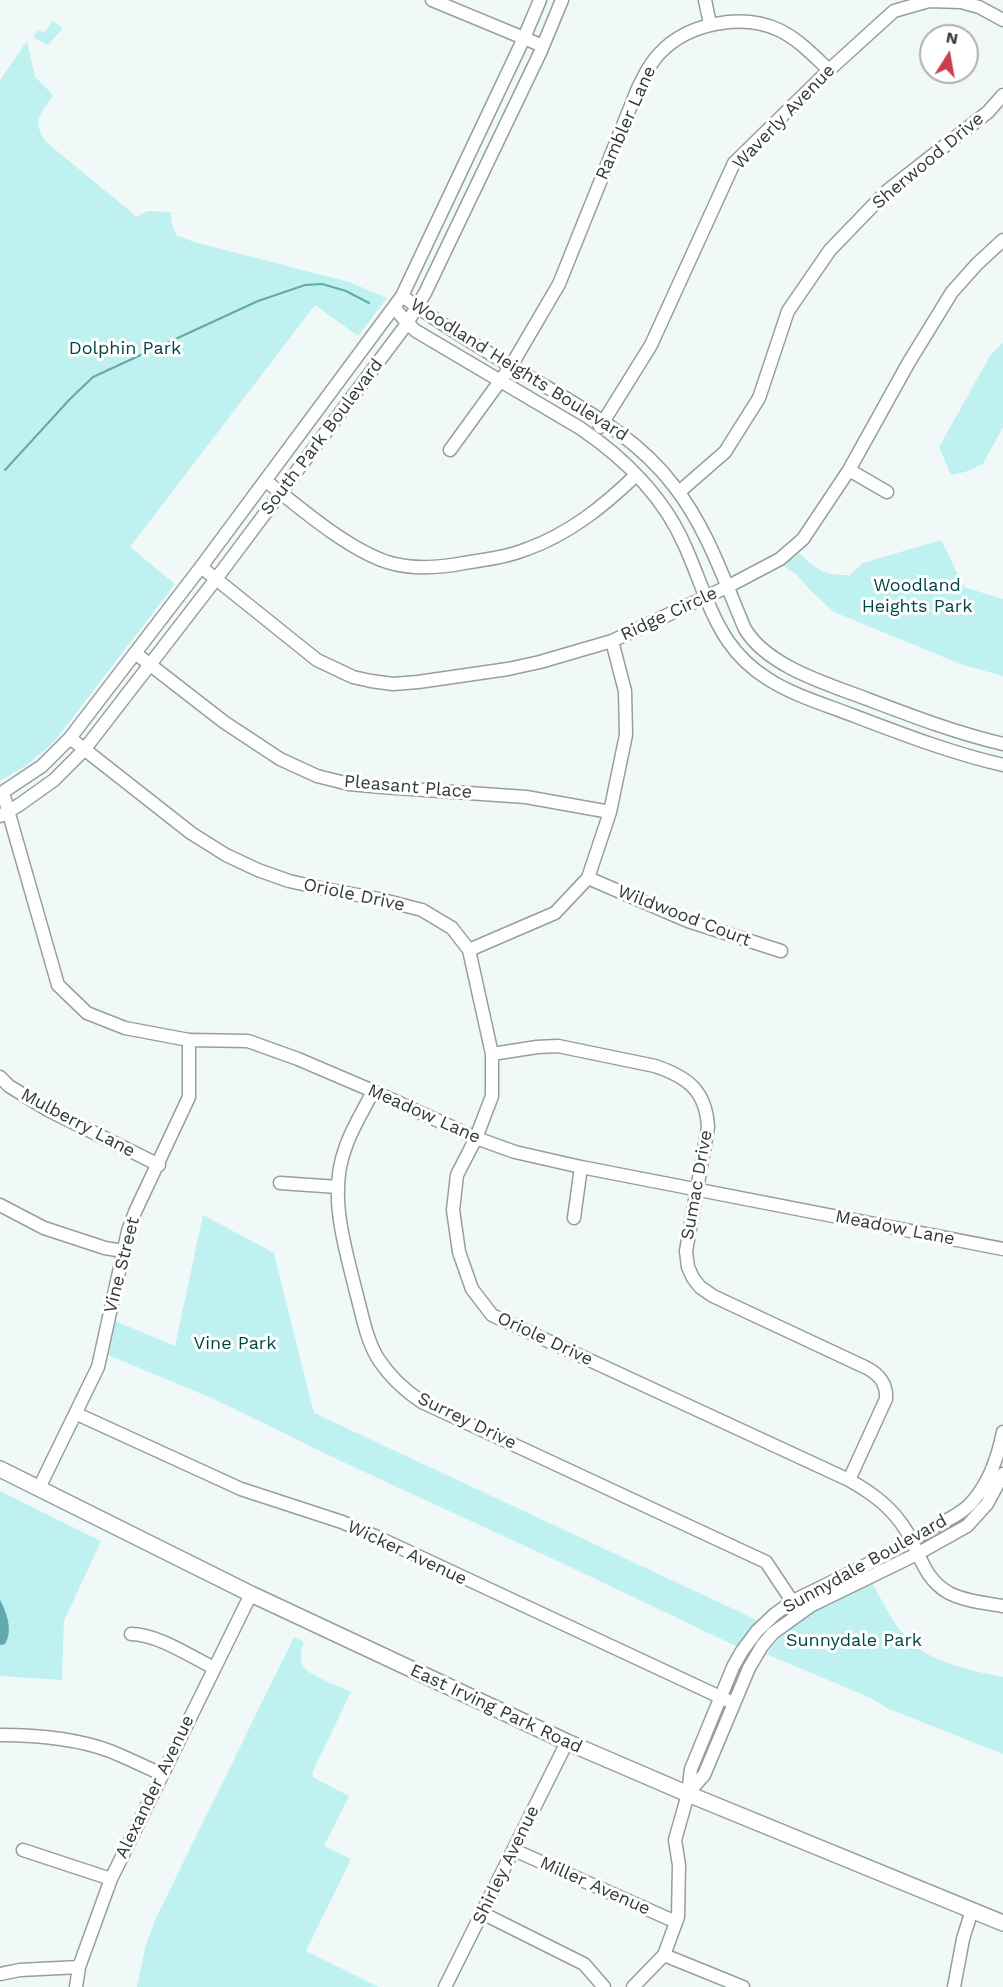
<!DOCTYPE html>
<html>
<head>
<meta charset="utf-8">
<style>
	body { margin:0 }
	#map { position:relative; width:1003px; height:1987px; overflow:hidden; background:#f1f8f8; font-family:"Work Sans",sans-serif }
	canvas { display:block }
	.north { position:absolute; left:919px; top:24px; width:60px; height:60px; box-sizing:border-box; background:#fff; border:2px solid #afb0b0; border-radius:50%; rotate:11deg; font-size:16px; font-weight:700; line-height:24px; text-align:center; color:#363939 }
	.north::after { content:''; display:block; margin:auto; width:21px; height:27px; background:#cc3c4f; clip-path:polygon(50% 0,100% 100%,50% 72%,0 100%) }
</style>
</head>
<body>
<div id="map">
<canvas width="1003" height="1987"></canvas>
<div class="north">N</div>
</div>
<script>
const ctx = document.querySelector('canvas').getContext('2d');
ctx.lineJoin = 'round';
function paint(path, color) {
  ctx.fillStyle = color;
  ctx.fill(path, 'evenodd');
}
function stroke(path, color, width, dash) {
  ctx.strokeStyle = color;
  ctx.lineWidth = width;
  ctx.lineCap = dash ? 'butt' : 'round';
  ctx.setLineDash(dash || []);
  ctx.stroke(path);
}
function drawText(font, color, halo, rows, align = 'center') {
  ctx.font = font + ' "Work Sans",sans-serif';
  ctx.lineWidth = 6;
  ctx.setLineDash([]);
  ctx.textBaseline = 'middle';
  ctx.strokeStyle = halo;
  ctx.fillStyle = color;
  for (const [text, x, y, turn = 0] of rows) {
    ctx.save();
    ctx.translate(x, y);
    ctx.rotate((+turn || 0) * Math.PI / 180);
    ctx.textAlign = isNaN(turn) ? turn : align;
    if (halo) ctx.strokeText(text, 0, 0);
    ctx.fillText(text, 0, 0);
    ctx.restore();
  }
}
paint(new Path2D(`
	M53,21L63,28L48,45L33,37L38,30L44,33Z
	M27,41L35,77L53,95C41,115 31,120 46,142L137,217L147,211L171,212L172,223L176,235L194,242L349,282L387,298L358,336L315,305L130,547L175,584L54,742L28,764L0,781V80Z
	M1003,342V427L983,464L965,472L951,475L939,447L990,356Z
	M941,540L964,587L1003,599V676L963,665L834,612L810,590L796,574L781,564L797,551C816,569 823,576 850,575L863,563Z
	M203,1215L274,1253L314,1413L759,1621L738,1647L564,1564L345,1463L214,1399L108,1355L115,1321L175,1346Z
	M0,1491L101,1541L64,1621L62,1680L0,1676Z
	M872,1583C884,1603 894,1628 913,1644C936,1664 974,1671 1003,1677V1754L889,1709L871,1698L766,1654C772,1647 778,1639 785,1632C810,1610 842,1597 872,1583Z
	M294,1637L304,1642C301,1649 299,1658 303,1666C308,1675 341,1687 351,1692L312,1773L314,1778L349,1796L324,1846L351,1859L306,1951L379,1987H137L146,1944L156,1918Z`), '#c0f1f1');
paint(new Path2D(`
	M0,1600C7,1613 13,1631 5,1644L0,1645Z`), '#61a9aa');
stroke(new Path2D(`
	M5,470L70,399L93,377L258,301L305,285L322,284L346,291L369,303`), '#61a9aa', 2);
const minor = new Path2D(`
	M432,0L543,46
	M705,0L710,24
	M402,296C443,326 488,353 533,379C585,410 637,437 674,486C707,528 724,580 745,629C768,667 828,684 867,699C912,716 956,733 1003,744
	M394,307L407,323L416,331L580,428C623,457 664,497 685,546C699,577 709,613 728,641C739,657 752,669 768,679C793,695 823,704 852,715C902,734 951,753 1003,765
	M600,427L651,345L734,163L829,70L894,11L929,1L961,2L979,7L1003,20
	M450,450L511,366L559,284L638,88C644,76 650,63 660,53C688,23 742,13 779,30C798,39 813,55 829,70
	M849,470L887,492
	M266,481C300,508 346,548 387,562C413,570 439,568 464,563C485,560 507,557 527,549C569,534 604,506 636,475
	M679,492L725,452L759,398L788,311L830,250L887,191L988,112L1003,95
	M201,567L317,660L353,677L371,681L393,684L418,682L508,669L540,662L612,641L727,587L780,559L803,539L849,470L909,362L952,292L977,264L1003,240
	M135,653L224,722L280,759L317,776L349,784L382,787L526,797L610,812
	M70,738L191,833L226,855L258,870L289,881L325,889L379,899L422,910L452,928L469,950L492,1054V1096L476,1138L457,1175L453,1210L459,1252L472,1289L492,1315L849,1480C872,1493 893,1508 907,1532C920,1554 924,1579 949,1593C965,1601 985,1603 1003,1606
	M3,793L58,985L87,1013L125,1028L189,1040L248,1041L298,1059L373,1091L476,1138L515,1152L581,1167L1003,1249
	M0,794L42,766L70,738L201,567L402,296L524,38L540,0
	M0,816L19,805L54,780L84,750L216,579L406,325L425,293L540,53L562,0
	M588,878L688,921L781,951
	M469,950L555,913L588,878L610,812L626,735L625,691L612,641
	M492,1054L537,1047L558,1046L655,1066C688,1077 706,1091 708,1127L686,1251L688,1267L693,1278L700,1287L713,1296L867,1368C880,1375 887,1384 886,1399L849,1480
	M0,1077L9,1086L48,1110L159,1165
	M373,1091C364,1110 351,1129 345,1149C328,1195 345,1247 356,1292C362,1314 366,1338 377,1357C389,1376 404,1390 422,1402L766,1562L800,1613
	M280,1183L338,1187
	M0,1205L44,1228L105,1248L123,1251
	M574,1218L581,1167
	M77,1414L241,1489L342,1522L377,1537L733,1703
	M39,1488L98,1367L128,1231L135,1212L189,1097V1040
	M131,1634C157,1634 190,1656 214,1668
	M0,1735C37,1735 75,1738 110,1751C127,1758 144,1766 161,1774
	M688,1793L704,1775L749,1668L762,1646L773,1633L812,1605L917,1554L967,1526L987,1504L1003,1474
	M23,1850L111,1879
	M514,1850L676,1922
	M482,1913L584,1964L604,1987
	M664,1955L743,1987
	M0,1974L20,1970L79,1967
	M76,1987L79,1967L111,1879L251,1594
	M445,1987L567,1742
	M633,1987L664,1955L678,1917L679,1865L675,1840L688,1794L691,1769L733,1667L742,1651L757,1631L775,1614L793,1601C840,1578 889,1555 934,1527C947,1520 963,1513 972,1502C989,1483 998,1457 1003,1432
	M954,1987L963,1939L972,1910`);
const major = new Path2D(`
	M0,1469L251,1594L567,1742L688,1794L1003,1923`);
stroke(minor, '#979e9e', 15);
stroke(major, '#979e9e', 18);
stroke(minor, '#fff', 12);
stroke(major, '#fff', 15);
drawText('18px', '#363939', '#fff', [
	["Waverly Avenue",784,117,-46],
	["Rambler Lane",626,123,-66],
	["Sherwood Drive",928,161,-40],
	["Woodland Heights Boulevard",519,370,32],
	["South Park Boulevard",322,437,-53],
	["Ridge Circle",669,614,-25],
	["Pleasant Place",408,787,5],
	["Oriole Drive",354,895,12],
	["Wildwood Court",684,916,21],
	["Meadow Lane",424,1114,24],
	["Mulberry Lane",78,1123,28],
	["Sumac Drive",697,1185,-80],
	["Meadow Lane",895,1228,11],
	["Vine Street",122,1265,-76],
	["Oriole Drive",545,1339,25],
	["Surrey Drive",467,1421,26],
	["Wicker Avenue",407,1553,25],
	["Sunnydale Boulevard",865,1564,-29],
	["East Irving Park Road",496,1709,25],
	["Alexander Avenue",155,1787,-64],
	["Shirley Avenue",506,1865,-64],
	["Miller Avenue",595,1886,24]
]);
drawText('18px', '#004748', '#fff', [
	["Dolphin Park",125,349],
	["Woodland",917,586],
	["Heights Park",917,607],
	["Vine Park",235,1344],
	["Sunnydale Park",854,1641]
]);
</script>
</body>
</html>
